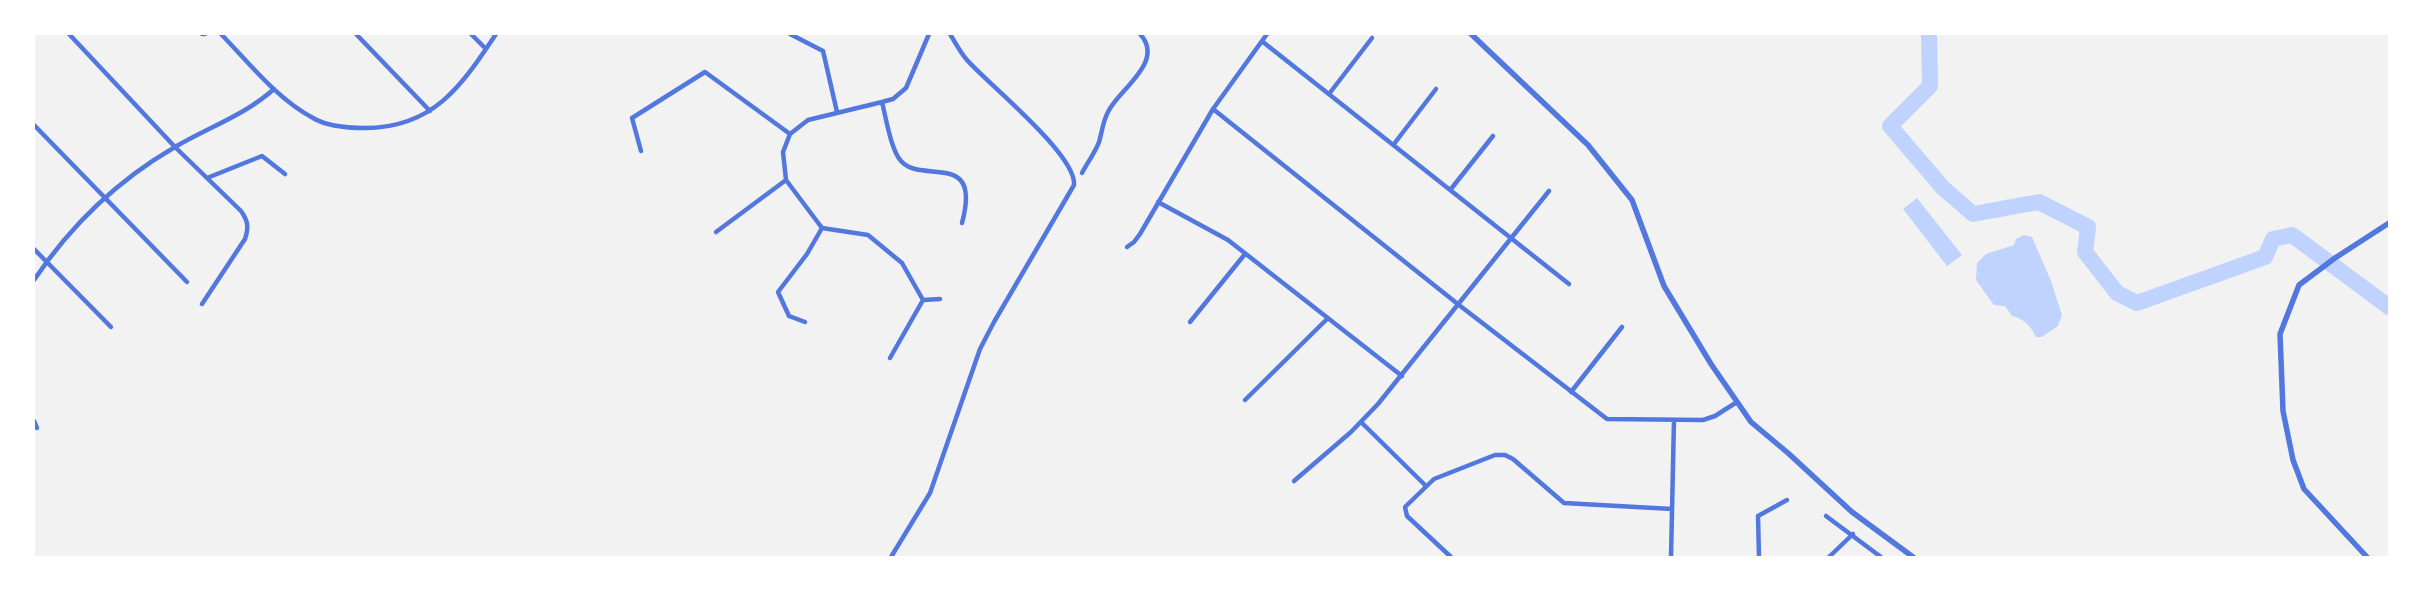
<!DOCTYPE html>
<html>
<head>
<meta charset="utf-8">
<style>
	body { margin:0 }
	#map { position:relative; width:2423px; height:591px; overflow:hidden; background:#f2f2f2; font-family:Rubik,sans-serif }
	canvas { display:block }
	.frame { position:absolute; inset:0; border:35px solid #fff; pointer-events:none }
</style>
</head>
<body>
<div id="map">
<canvas width="2423" height="591"></canvas>
<div class="frame"></div>
</div>
<script>
const ctx = document.querySelector('canvas').getContext('2d');
ctx.lineJoin = 'round';
function paint(path, color) {
  ctx.fillStyle = color;
  ctx.fill(path, 'evenodd');
}
function stroke(path, color, width, dash) {
  ctx.strokeStyle = color;
  ctx.lineWidth = width;
  ctx.lineCap = dash ? 'butt' : 'round';
  ctx.setLineDash(dash || []);
  ctx.stroke(path);
}
paint(new Path2D(`
	M1917,198L1962,255L1947,266L1903,209Z
	M2024,235L2032,237L2051,281L2062,315L2058,326L2042,337H2036C2031,326 2024,319 2012,316L2005,306L1994,305L1976,280L1977,263L1986,254L2014,245L2016,239Z`), '#bfd3fe');
stroke(new Path2D(`
	M1929,34L1930,86L1890,126L1943,188L1973,214L2039,202L2088,227L2085,252L2117,293L2137,303L2265,257L2273,239L2292,235L2389,307`), '#bfd3fe', 16);
stroke(new Path2D(`
	M69,34L175,147L241,211C248,221 249,227 245,239L202,304
	M202,34H205
	M221,34C249,63 277,99 313,118C328,127 348,128 365,128C434,128 462,85 496,34
	M356,34L430,111
	M471,34L486,49
	M790,34L823,51L837,112
	M1263,42L1569,284
	M1329,94L1372,38
	M882,102C886,118 891,150 901,161C922,185 982,149 962,223
	M1213,109L1459,305L1607,419L1703,420L1715,416L1737,402
	M34,125L187,282
	M1394,144L1436,89
	M641,151L632,118L705,72L790,134
	M1082,173C1087,163 1095,153 1099,142C1102,132 1103,121 1108,112C1118,90 1166,62 1140,34
	M207,178L262,156L285,174
	M1451,189L1493,136
	M1158,202L1228,240L1402,376
	M716,232L786,180
	M1127,247L1134,242L1140,234L1213,109L1267,34
	M34,249L111,327
	M34,280C71,225 118,180 175,147C209,127 245,115 274,89
	M923,300L902,263L868,235L822,228L786,180L783,152L790,134L808,120L882,102L893,99L906,88L929,34
	M923,300L940,299
	M805,322L789,316L778,292L807,254L822,228
	M1190,322L1245,254
	M890,358L923,300
	M1571,392L1622,327
	M1245,400L1328,318
	M34,421L37,428
	M1361,422L1426,486
	M1294,481L1351,432L1378,404L1549,191
	M1826,516L1881,557
	M891,557L930,493L980,349L994,322L1074,185C1077,155 987,83 967,60C960,52 955,42 950,34
	M1451,557L1407,516L1405,507L1434,479L1495,455H1505L1513,459L1564,503L1672,509
	M1671,557L1674,420
	M1759,557L1758,516L1787,500
	M1829,557L1853,534`), '#5277de', 4.5);
stroke(new Path2D(`
	M1471,34L1588,145L1632,200L1664,286L1711,364L1751,422L1788,453L1852,512L1913,557
	M2367,557L2304,489L2293,460L2283,411L2280,334L2299,285L2335,258L2389,223`), '#5277de', 5.5);
</script>
</body>
</html>
